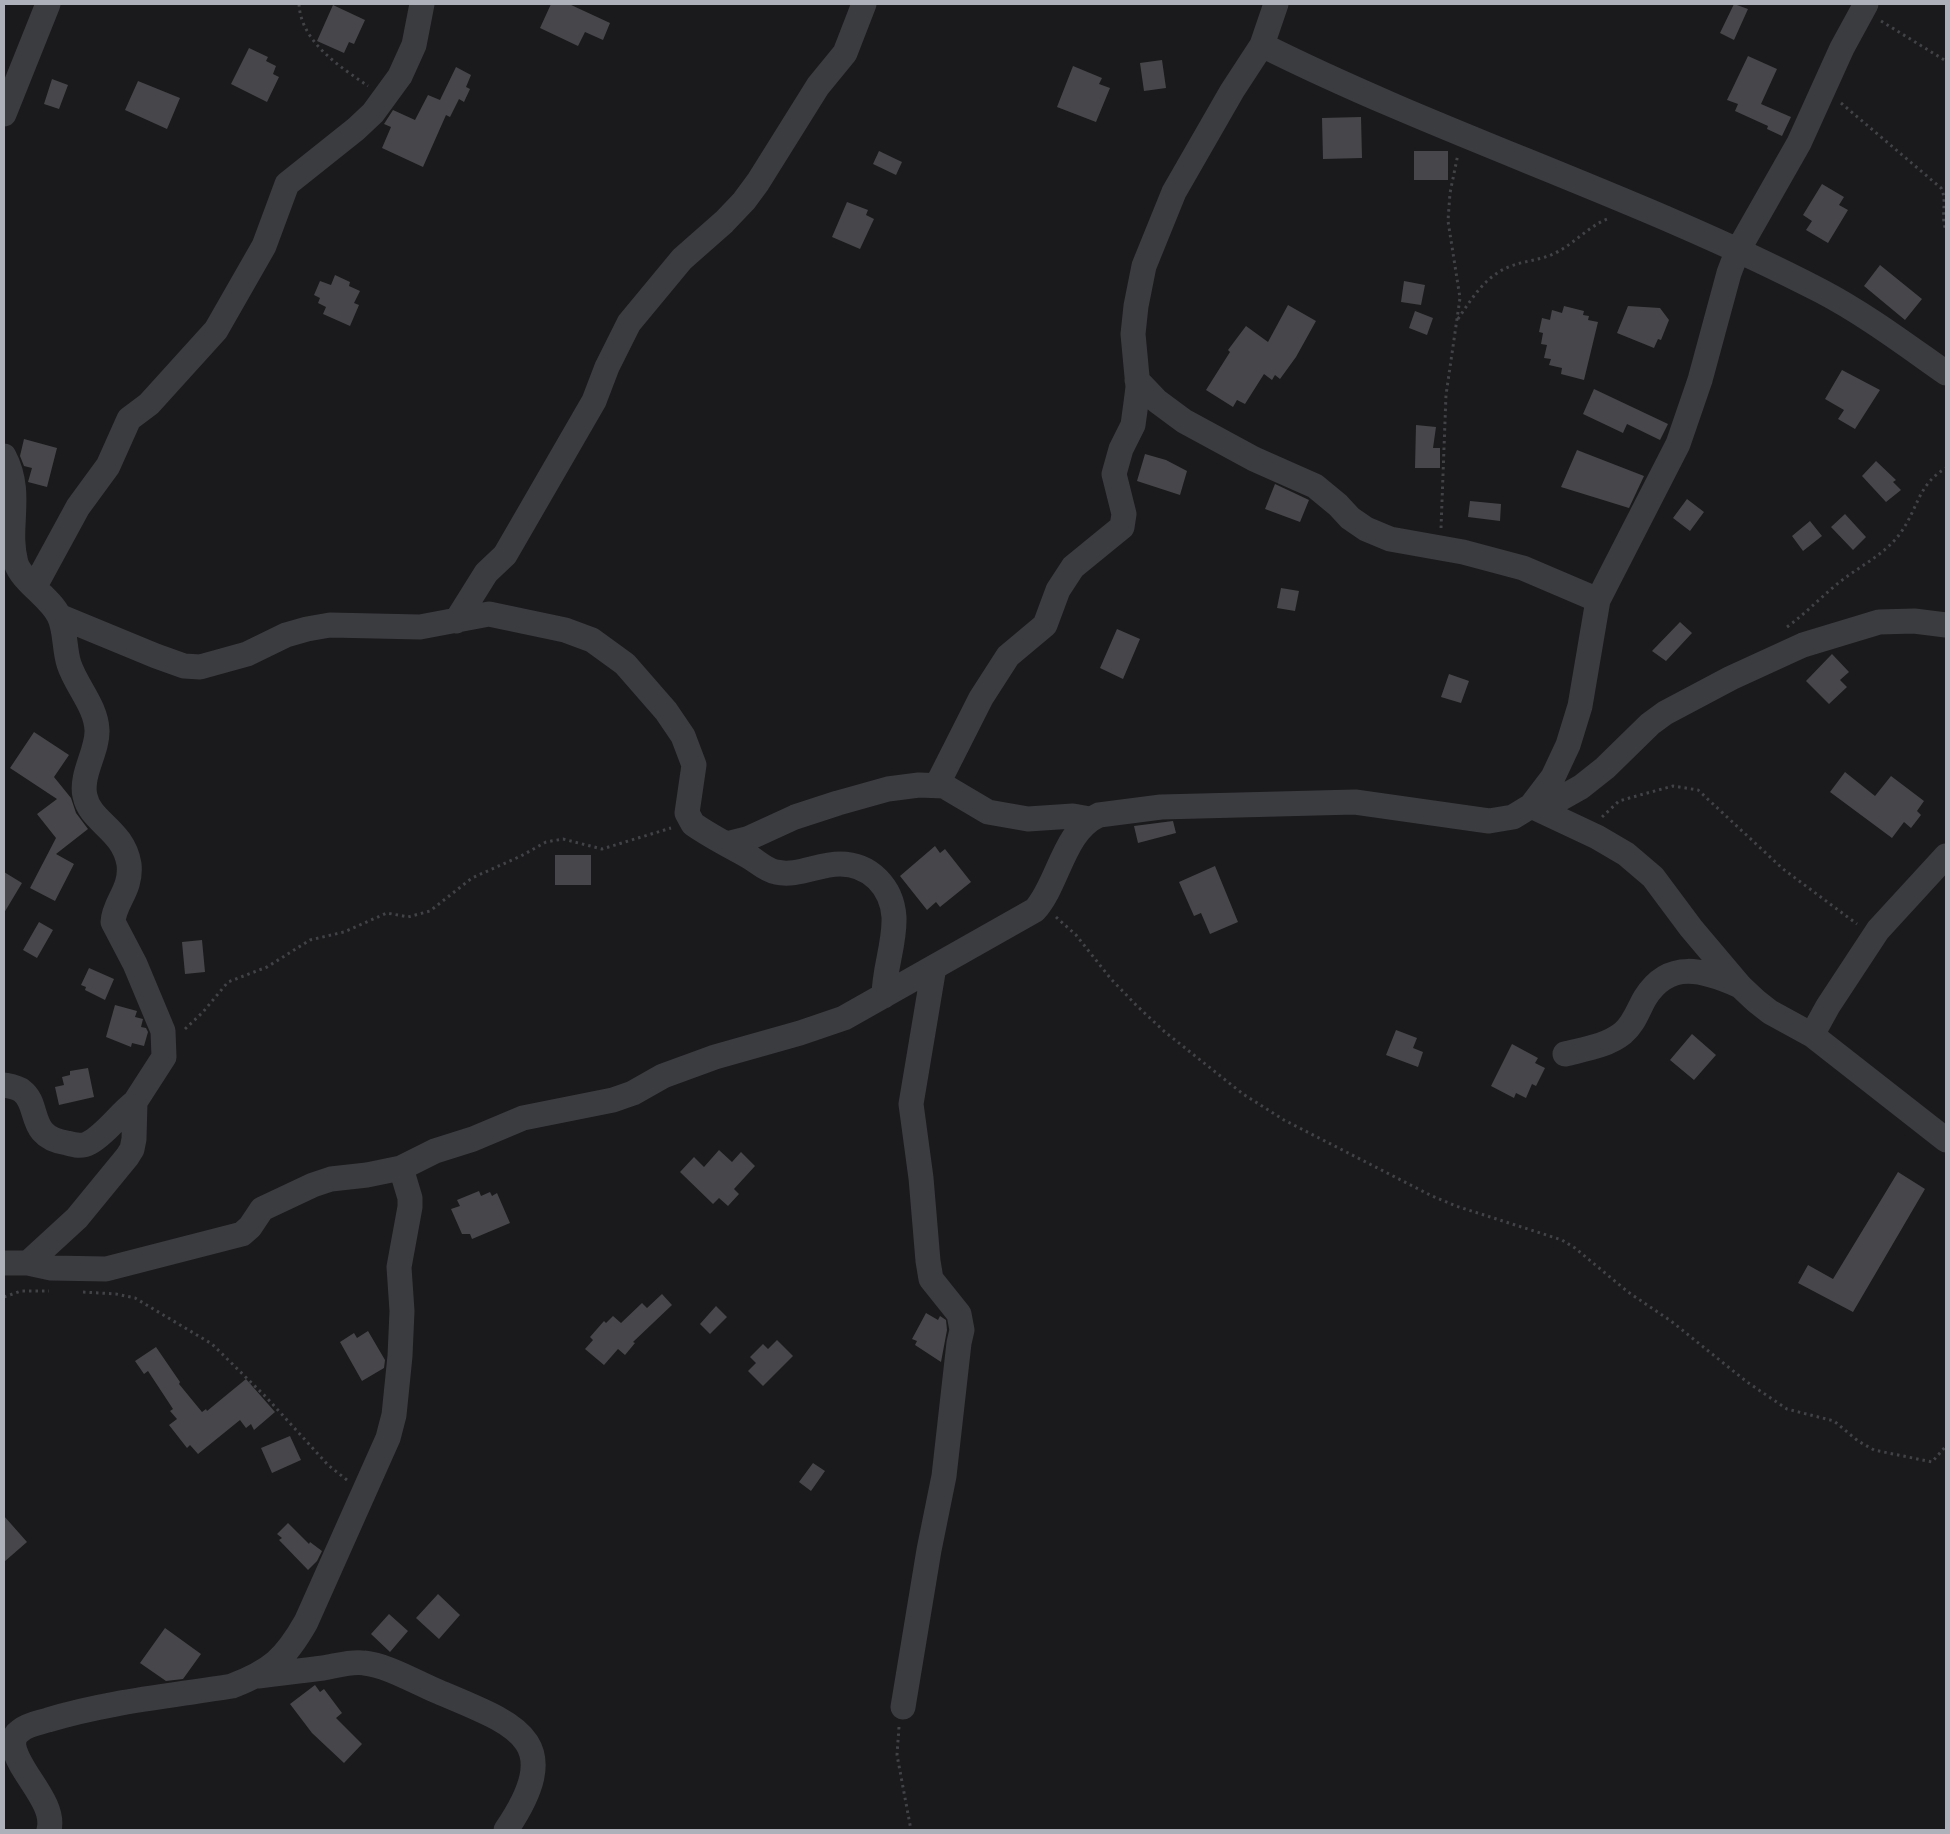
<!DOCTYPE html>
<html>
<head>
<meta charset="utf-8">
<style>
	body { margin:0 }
	#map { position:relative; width:1950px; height:1834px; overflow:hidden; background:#1a191b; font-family:Barlow,sans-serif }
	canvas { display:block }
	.frame { position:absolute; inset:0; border:5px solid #aeb1b9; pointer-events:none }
</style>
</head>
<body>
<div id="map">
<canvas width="1950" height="1834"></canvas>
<div class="frame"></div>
</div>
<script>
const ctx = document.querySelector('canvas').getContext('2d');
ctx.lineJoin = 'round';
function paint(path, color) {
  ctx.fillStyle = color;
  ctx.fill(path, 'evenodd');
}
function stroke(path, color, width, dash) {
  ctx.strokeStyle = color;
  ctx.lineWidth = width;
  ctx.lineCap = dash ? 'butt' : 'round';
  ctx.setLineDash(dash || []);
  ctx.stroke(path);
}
paint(new Path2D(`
	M551,4H569L610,23L603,40L585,32L578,46L540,28Z
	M1734,4L1748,9L1734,40L1720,33Z
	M333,5L365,20L354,44L349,42L344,53L317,41Z
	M249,48L268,57L266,61L276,66L273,74L279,77L267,102L231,84Z
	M1748,56L1777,69L1761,104L1791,117L1782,136L1767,129L1768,126L1735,111L1738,104L1727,100Z
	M1162,60L1166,88L1144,91L1140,63Z
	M1073,66L1102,78L1099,84L1110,88L1096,122L1057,107Z
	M456,67L471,75L466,87L470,89L464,102L459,99L450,117L446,115L423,167L382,148L391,127L384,124L393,110L415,120L428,95L440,100Z
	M52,79L68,85L59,109L44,104Z
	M138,81L180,98L167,129L125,110Z
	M1361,117L1362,158L1323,159L1322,118Z
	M879,151L902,162L896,175L873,164Z
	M1414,151H1448V180H1414Z
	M1822,184L1844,197L1839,205L1848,210L1828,243L1806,230L1812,221L1803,215Z
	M847,202L868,210L866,215L874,219L860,249L832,237Z
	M1880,265L1922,299L1905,320L1864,286Z
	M335,275L350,282L349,286L360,291L354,303L359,305L350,326L323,314L326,307L318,303L320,298L314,295L320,281L331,285Z
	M1404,281L1425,285L1421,305L1401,302Z
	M1288,305L1316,321L1296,357L1280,379L1275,375L1272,380L1264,374L1245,404L1237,400L1233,407L1206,390L1230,352L1228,350L1246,326L1268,342Z
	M1564,306L1584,311L1583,315L1589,316L1588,320L1598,322L1584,380L1561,374L1562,368L1549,365L1551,359L1544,358L1547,345L1541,344L1543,333L1539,332L1542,318L1550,320L1552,310L1562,313Z
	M1628,306L1660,308L1669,320L1661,340L1658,339L1654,348L1617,333Z
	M1415,311L1433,318L1427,335L1409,328Z
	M1842,370L1880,390L1855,429L1838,419L1844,410L1825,399Z
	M1594,389L1668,424L1660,440L1627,424L1623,433L1583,414Z
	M1416,425L1436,427L1433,448H1440V468H1415Z
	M24,439L57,448L47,487L28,482L32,468L24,466L20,456Z
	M1577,450L1644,476L1629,508L1561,487Z
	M1145,454L1166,460L1187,471L1180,495L1137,481Z
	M1876,461L1896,480L1893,482L1901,490L1886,502L1862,476Z
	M1275,484L1309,500L1300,522L1265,509Z
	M1687,499L1704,512L1690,531L1673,518Z
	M1470,501L1501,504L1500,521L1468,517Z
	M1845,514L1866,537L1853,550L1831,527Z
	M1810,521L1822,536L1803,551L1792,536Z
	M1281,588L1299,591L1295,611L1277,608Z
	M1680,622L1692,633L1666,661L1652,651Z
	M1117,629L1140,639L1123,679L1100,668Z
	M1832,654L1849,672L1840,680L1847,687L1829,704L1806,681Z
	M1449,674L1469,681L1461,703L1441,697Z
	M34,732L69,755L54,777L71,798L76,813L88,829L56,854L74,864L55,901L30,888L56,838L37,814L57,799L10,768Z
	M1845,772L1875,796L1891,776L1924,801L1917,811L1921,815L1911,828L1904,822L1892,838L1830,792Z
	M1173,821L1176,833L1138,843L1134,826Z
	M935,846L940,853L945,849L971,882L940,907L936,902L927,910L900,876Z
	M555,855H591V885H555Z
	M1215,866L1238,922L1210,934L1201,913L1194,916L1179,882Z
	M4,872L22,883L4,913Z
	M39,922L53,930L37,958L23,950Z
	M202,940L205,972L185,974L182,942Z
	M89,968L114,979L105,1000L85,990L86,987L81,985Z
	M115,1005L137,1011L135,1017L143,1019L141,1027L146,1028L148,1032L144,1046L132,1043L131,1047L106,1037Z
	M1396,1030L1417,1038L1413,1048L1423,1052L1418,1067L1386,1055Z
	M1692,1034L1716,1055L1694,1080L1670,1060Z
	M1512,1044L1538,1058L1535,1063L1545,1068L1536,1086L1532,1084L1526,1098L1516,1093L1514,1098L1491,1086Z
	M88,1068L94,1097L59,1105L55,1087L64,1085L62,1077L70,1075V1071Z
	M719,1150L732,1162L741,1152L755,1166L734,1189L739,1194L728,1206L719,1198L713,1204L680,1172L694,1157L704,1167Z
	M1898,1172L1925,1189L1853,1312L1798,1283L1808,1265L1833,1279Z
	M479,1191L481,1196L490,1192L492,1196L497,1193L510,1223L472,1239L470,1234H462L451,1209L460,1206L457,1200Z
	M662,1294L672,1305L633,1342L635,1343L625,1355L618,1349L604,1365L585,1349L593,1340L590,1337L604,1321L606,1323L613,1316L621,1323L642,1303L647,1308Z
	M716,1306L727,1317L710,1334L700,1324Z
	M926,1313L938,1320L940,1316L946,1320L947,1330L941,1362L915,1345L917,1341L912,1339Z
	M368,1331L385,1360L384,1368L362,1381L340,1342L354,1333L357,1338Z
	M777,1340L793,1356L763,1386L748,1371L756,1363L750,1357L763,1344L768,1349Z
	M156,1347L180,1382L179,1384L202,1412L206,1409L207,1411L246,1379L275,1412L254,1430L251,1424L246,1428L240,1420L198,1454L190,1445L187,1448L169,1425L177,1419L170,1411L173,1409L148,1371L144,1374L135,1361Z
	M290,1436L301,1460L272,1473L261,1448Z
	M813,1463L825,1471L811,1491L799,1482Z
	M4,1516L27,1542L4,1562Z
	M288,1523L309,1544L310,1542L322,1551L317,1561L308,1570L279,1540L282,1538L277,1534Z
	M438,1594L460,1615L439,1639L416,1618Z
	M389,1614L408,1631L390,1652L371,1634Z
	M165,1628L201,1654L183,1679L166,1681L140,1663Z
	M315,1685L320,1692L324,1689L342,1713L336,1718L362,1744L344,1763L312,1733L290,1704Z`), '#47474b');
stroke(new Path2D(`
	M299,4C301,42 339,66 368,86
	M1881,21L1946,61
	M1841,103L1941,188C1948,201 1940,216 1946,230
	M1458,319C1472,298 1486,275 1511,266C1527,260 1544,260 1559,251C1577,241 1590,225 1610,218
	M1441,528L1446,395L1460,298L1448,221L1450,193L1458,154
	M1787,627C1806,613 1819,599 1836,585C1856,568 1883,556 1899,535C1918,510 1917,485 1946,468
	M1602,817L1619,801L1640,795L1673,786L1698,790L1783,869L1857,924
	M1056,917L1076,935L1111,979L1137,1006L1165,1032L1243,1094L1284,1120L1432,1196L1456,1206L1562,1240L1575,1248L1628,1292L1671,1321L1747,1382L1787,1409L1834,1421L1858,1441L1874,1450L1932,1462L1946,1446
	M185,1029L203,1012L228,982L267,967L310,940L344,932L387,913L408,917L430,911L472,878L521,856L546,842L563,839L602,849L671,828
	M83,1292L116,1294L135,1298L212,1344L267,1398L328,1465L347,1480
	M4,1297L21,1291H49
	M899,1727L897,1755L911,1830`), '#414347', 3, [2.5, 4]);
stroke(new Path2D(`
	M1262,45C1444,136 1640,197 1821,291C1865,314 1906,345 1946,373
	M4,114L48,4
	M1137,380L1157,401L1184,421L1254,459L1315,486L1338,505L1350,518L1366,529L1390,539L1463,552L1523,568L1598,600
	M4,456C24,494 6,527 16,563C22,582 50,597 59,616C66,630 64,649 69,664C76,686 96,706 97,730C98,751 80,775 85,796C90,822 123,829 129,864C132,890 114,902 113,922L135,964L163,1031L164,1057L135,1102L134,1139L132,1149L127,1157L77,1218L28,1263
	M35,586L78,507L108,466L129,419L149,404L216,330L264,246L287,184L356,129L373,113L400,76L414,45L422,4
	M59,616L156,656L184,666L200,667L247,654L286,635L307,629L330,625L420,627L489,614L565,630L592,640L625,664L666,711L683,736L694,765L687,813L693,824C710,836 728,845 746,855C756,860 765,870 776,872C797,877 818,864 840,864C870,864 892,887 894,917C895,944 884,969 884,996
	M456,621L486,573L505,555L516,536L594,401L607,367L629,323L682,259L724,222L744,201L758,182L818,86L845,53L864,4
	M937,785L981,698L1008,656L1045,625L1058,590L1073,567L1122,527L1124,514L1114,474L1121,449L1133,425L1136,403L1138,387L1133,334L1136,306L1144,266L1174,192L1232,91L1262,45L1276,4
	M1531,806L1597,837L1626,854L1653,877L1691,928L1740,986L1756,1001L1770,1012L1812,1035L1946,1140
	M1540,810L1581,787L1605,768L1650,724L1665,713L1731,678L1803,645L1879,622L1914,621L1946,625
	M727,844L747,839L795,817L838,803L888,789L919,785L944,786L988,812L1028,819L1073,816L1090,819
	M1812,1035L1828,1006L1878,930L1946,856
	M1565,1054C1585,1049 1607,1046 1623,1033C1634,1024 1638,1010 1645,998C1669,959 1704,970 1740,986
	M4,1085C9,1086 17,1087 22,1091C41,1105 26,1137 67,1143C74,1145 82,1147 89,1143C106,1134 119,1114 135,1102
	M4,1263H28L51,1268L106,1269L242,1234L250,1227L262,1209L313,1185L331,1179L367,1175L401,1168L435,1151L473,1139L523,1118L613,1100L633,1093L663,1076L715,1057L800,1033L844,1018L1035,910C1059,883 1063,831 1099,815L1161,807L1355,802L1489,821L1513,817L1531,806L1553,777L1568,745L1580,706L1598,600L1678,444L1700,380L1729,273L1737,252L1799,143L1842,48L1866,4
	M258,1676C280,1673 301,1671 323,1668C336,1666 351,1661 364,1663C387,1665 417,1683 439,1692C517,1725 567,1740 506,1830
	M903,1707L929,1550L944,1476L959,1343L962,1330L959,1314L931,1279L928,1261L921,1178L911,1104L934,967
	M49,1830C56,1803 19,1773 14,1747C13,1741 14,1735 20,1731C28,1724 39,1723 48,1720C107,1702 171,1696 232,1686C271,1671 285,1659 306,1622L388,1438L394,1415L400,1356L402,1311L399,1267L410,1207V1198L401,1168`), '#3b3c40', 25);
</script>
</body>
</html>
